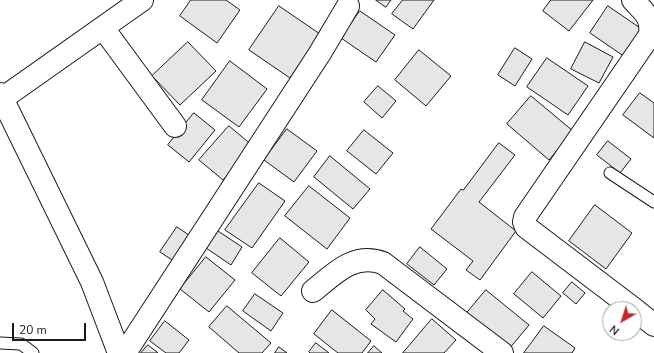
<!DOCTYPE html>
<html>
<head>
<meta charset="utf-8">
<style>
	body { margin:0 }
	#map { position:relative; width:654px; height:353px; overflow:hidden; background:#fff; font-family:"Nunito Sans",sans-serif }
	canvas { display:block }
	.north { position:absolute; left:602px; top:301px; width:40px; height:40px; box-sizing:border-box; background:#fff; border:1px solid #a3a3a3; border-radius:50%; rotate:219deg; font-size:11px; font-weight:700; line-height:16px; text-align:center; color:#1a1a1a }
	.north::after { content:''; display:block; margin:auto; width:14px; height:18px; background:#c62828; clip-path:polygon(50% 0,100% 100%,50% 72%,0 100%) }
	.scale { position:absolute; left:12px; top:323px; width:74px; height:18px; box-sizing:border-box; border:2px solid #1a1a1a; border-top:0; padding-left:5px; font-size:12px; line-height:14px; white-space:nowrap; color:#1a1a1a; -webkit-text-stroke:3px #fff; paint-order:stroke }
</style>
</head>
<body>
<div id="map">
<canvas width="654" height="353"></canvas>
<div class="north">N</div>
<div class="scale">20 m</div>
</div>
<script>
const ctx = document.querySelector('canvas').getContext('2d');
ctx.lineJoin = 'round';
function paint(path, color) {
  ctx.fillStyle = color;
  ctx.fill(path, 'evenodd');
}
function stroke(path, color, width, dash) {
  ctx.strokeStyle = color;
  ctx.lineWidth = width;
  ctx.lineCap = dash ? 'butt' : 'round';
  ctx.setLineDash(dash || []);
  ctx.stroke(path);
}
const building = new Path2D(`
	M191,0H226L240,10L217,43L180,16Z
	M376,0H391L386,7Z
	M403,0H434L413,29L392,14Z
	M551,0H593L569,31L543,11Z
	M279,6L320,34L290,78L249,50Z
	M608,6L643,30L625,57L590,33Z
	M360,11L395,35L376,62L341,38Z
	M188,42L216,71L180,105L152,76Z
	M585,42L613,57L599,83L571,69Z
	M515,48L532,59L515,86L498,75Z
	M419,50L451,76L426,106L395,80Z
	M547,58L588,86L568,115L527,87Z
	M230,61L267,89L239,127L202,100Z
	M378,86L396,101L382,118L364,102Z
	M640,93L654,103V138L623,115Z
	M531,96L573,131L549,160L507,124Z
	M194,113L215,130L189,162L168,145Z
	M229,126L253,146L223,180L199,160Z
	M287,129L317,151L294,182L264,160Z
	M364,130L393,153L376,174L347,151Z
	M608,141L631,159L620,173L597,155Z
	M499,143L515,155L479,202L516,231L480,280L466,270L473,261L431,229L461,189L463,190Z
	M330,156L370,189L353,209L314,177Z
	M259,183L285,201L252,248L225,230Z
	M309,186L350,218L327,249L285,216Z
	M595,205L632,233L606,269L569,241Z
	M177,227L192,237L175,262L160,252Z
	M215,229L242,247L231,265L203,246Z
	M280,238L309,262L281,296L252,273Z
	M420,247L447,269L434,285L407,264Z
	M206,257L235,280L209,312L180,289Z
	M532,272L561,296L543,318L514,294Z
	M572,282L585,293L576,304L563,293Z
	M383,290L405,309L403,311L413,319L396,342L371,324L375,319L366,310Z
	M486,290L529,325L509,349L466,314Z
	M255,294L283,313L271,331L243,311Z
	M227,306L271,343L262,353H239L209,327Z
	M332,310L371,341L362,353H338L314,334Z
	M432,319L456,340L444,353H403Z
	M165,321L189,340L179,353H166L150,341Z
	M544,326L575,348L572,353H524Z
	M316,343L329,353H310L309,352Z
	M148,345L158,353H141Z
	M374,346L382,353H368Z
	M279,347L287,353H275Z`);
paint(building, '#e6e6e6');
stroke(building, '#1a1a1a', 1);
const service = new Path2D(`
	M610,173L654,202
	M0,343L21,344L33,353`);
const minor = new Path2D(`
	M633,0C645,13 652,17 650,35L525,217L524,222L526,227L634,309
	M103,28L175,126
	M0,94L92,282L119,353
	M3,98L142,0
	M313,291C334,274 354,252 383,263L502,353
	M634,309L654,325
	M125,353L320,53L348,6`);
stroke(service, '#1a1a1a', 13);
stroke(minor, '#1a1a1a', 24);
stroke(service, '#fff', 11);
stroke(minor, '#fff', 22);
</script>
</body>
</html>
